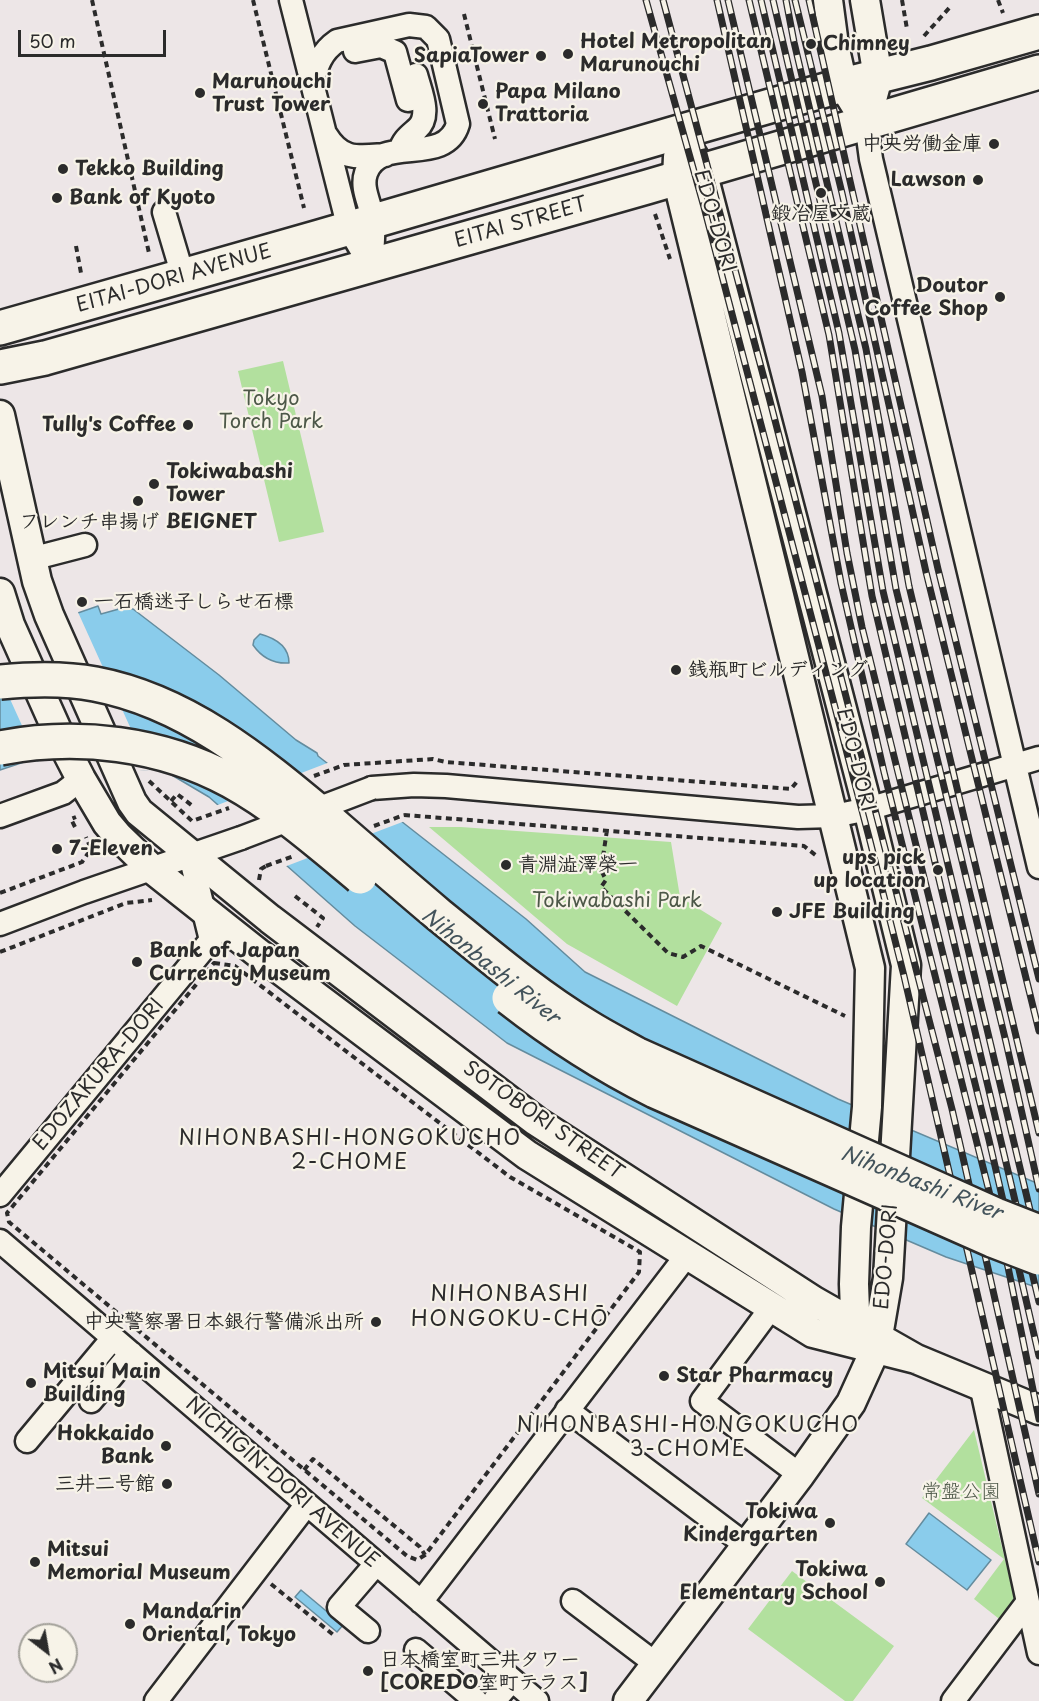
<!DOCTYPE html>
<html>
<head>
<meta charset="utf-8">
<style>
	body { margin:0 }
	#map { position:relative; width:1039px; height:1701px; overflow:hidden; background:#ede6e7; font-family:"Playpen Sans",sans-serif }
	canvas { display:block }
	.north { position:absolute; left:18px; top:1623px; width:60px; height:60px; box-sizing:border-box; background:#f7f3e8; border:2px solid #a5a39c; border-radius:50%; rotate:149deg; font-size:16px; font-weight:700; line-height:24px; text-align:center; color:#2b2b2b }
	.north::after { content:''; display:block; margin:auto; width:21px; height:27px; background:#2b2b2b; clip-path:polygon(50% 0,100% 100%,50% 72%,0 100%) }
	.scale { position:absolute; left:18px; top:30px; width:148px; height:27px; box-sizing:border-box; border:3px solid #2b2b2b; border-top:0; padding-left:8px; font-size:18px; line-height:21px; white-space:nowrap; color:#2b2b2b; -webkit-text-stroke:4px #f7f3e8; paint-order:stroke }
</style>
</head>
<body>
<div id="map">
<canvas width="1039" height="1701"></canvas>
<div class="north">N</div>
<div class="scale">50 m</div>
</div>
<script>
const ctx = document.querySelector('canvas').getContext('2d');
ctx.lineJoin = 'round';
function paint(path, color) {
  ctx.fillStyle = color;
  ctx.fill(path, 'evenodd');
}
function stroke(path, color, width, dash) {
  ctx.strokeStyle = color;
  ctx.lineWidth = width;
  ctx.lineCap = dash ? 'butt' : 'round';
  ctx.setLineDash(dash || []);
  ctx.stroke(path);
}
function drawText(font, color, halo, rows, align = 'center') {
  ctx.font = font + ' "Playpen Sans","Klee One",sans-serif';
  ctx.lineWidth = 4.5;
  ctx.setLineDash([]);
  ctx.textBaseline = 'middle';
  ctx.strokeStyle = halo;
  ctx.fillStyle = color;
  for (const [text, x, y, turn = 0] of rows) {
    ctx.save();
    ctx.translate(x, y);
    ctx.rotate((+turn || 0) * Math.PI / 180);
    ctx.textAlign = isNaN(turn) ? turn : align;
    if (halo) ctx.strokeText(text, 0, 0);
    ctx.fillText(text, 0, 0);
    ctx.restore();
  }
}
paint(new Path2D(`
	M283,361L324,532L279,542L238,371Z
	M429,827H461L671,842L680,897L722,923L677,1006L567,944Z
	M974,1430L1016,1606L1003,1622L974,1599L1004,1559L922,1498Z
	M792,1571L894,1646L853,1701H845L748,1629Z`), '#b2e09e');
const water = new Path2D(`
	M98,606L101,614L119,609H133L219,675L296,740L317,753L318,756L526,919L585,972L838,1099L1039,1184V1288L946,1257L834,1209L507,1043L355,926L209,797L170,774L164,763L148,770L30,760L0,770V640Z
	M260,634C275,638 289,646 289,663C273,664 262,658 253,645L254,640Z
	M929,1513L991,1560L967,1590L906,1544Z
	M301,1590L343,1625L337,1632L295,1597Z`);
paint(water, '#8acceb');
stroke(water, '#648c9e', 1.5);
paint(new Path2D(`
	M77,610L150,771L39,763L0,677V637Z
	M330,762L405,821L284,867L215,806Z`), '#ede6e7');
const minor = new Path2D(`
	M291,0L312,83
	M409,25L426,27L438,39L458,124C445,168 380,133 366,173C360,190 373,207 373,224C374,238 372,252 371,266L349,229L312,83C317,65 321,52 337,41Z
	M355,51L381,46L395,52L408,100
	M866,122L871,159L1039,867
	M326,135C342,161 358,157 385,155
	M400,151C403,140 409,136 417,129C432,116 420,91 416,75
	M164,212L183,276
	M31,559L85,545
	M372,788L414,785L446,786L798,817L834,816L868,809L1039,758
	M0,816L63,793L81,779
	M0,924L84,892L241,838
	M0,1195L211,940L190,855
	M0,1241L537,1701
	M771,1308L702,1401L800,1475
	M981,1385L1039,1653
	M91,1401L131,1353
	M567,1410L746,1545
	M27,1441L113,1338
	M573,1601L656,1664
	M421,1602L687,1255
	M368,1631L339,1607L376,1564
	M416,1650L476,1701
	M156,1701L307,1504
	M494,1701L512,1680
	M953,1701L1027,1603`);
const major = new Path2D(`
	M828,0L834,45L843,85L866,122
	M865,0L878,77L866,122
	M678,157L677,178L870,968L867,1107L856,1227L854,1284L856,1338
	M0,415L37,581L49,615L132,802L139,812L270,919L536,1121L814,1301L916,1359
	M0,593L10,625L65,748L81,779L107,823L118,836L152,869L258,953L527,1155L813,1333L916,1359L1039,1410
	M628,1701L800,1475L851,1403L876,1348L888,1278L906,965L868,809L702,171L679,132`);
const highway = new Path2D(`
	M0,328L319,237L679,132L843,85L931,63L1039,32
	M0,367L45,358L647,187L1039,72`);
stroke(minor, '#2b2b2b', 27);
stroke(major, '#2b2b2b', 33);
stroke(highway, '#2b2b2b', 38);
stroke(new Path2D(`
	M92,0L149,253
	M253,0L304,208
	M902,0L907,29
	M998,0L1003,13
	M464,14L495,139
	M924,36L950,7
	M655,214L670,259
	M76,246L81,273
	M314,776L344,765L433,759L446,762L791,789L799,779
	M149,781L192,821L229,808
	M171,801L177,794L194,807
	M404,815L804,846L818,857
	M75,827L71,819L76,817
	M607,830L601,870L606,880L601,887L668,953L683,957L701,946L845,1016
	M259,880L261,869L266,866
	M0,893L82,862L91,849L86,837
	M295,896L323,918L317,927
	M0,952L126,903L152,900
	M214,963L235,966L510,1177L640,1252L639,1272L425,1555L417,1560L407,1556L9,1222L7,1213Z
	M304,1470L313,1459L420,1547L425,1555
	M271,1584L336,1637`), '#2b2b2b', 4, [6, 4.5]);
stroke(minor, '#f7f3e8', 22);
stroke(major, '#f7f3e8', 28);
stroke(highway, '#f7f3e8', 33);
const rail = new Path2D(`
	M646,0L704,207L870,841L904,976L1039,1562
	M663,0L769,397L952,1109L1039,1494
	M717,0L802,372L841,583L884,772L1008,1267L1039,1419
	M728,0L822,396L847,553L862,627L989,1140L1039,1356
	M749,0L829,335L872,596L1039,1302
	M761,0L839,333L883,591L1039,1248
	M773,0L855,350L896,589L1006,1042L1039,1189
	M786,0L794,42L866,349L909,586L1039,1133
	M795,0L842,193L926,572L1039,1031
	M809,0L938,569L1039,979`);
stroke(rail, '#2b2b2b', 7);
stroke(rail, '#f7f3e8', 4.5, [14]);
const minorBridge = new Path2D(`
	M241,838L372,788`);
const highwayBridge = new Path2D(`
	M0,682C32,679 64,678 95,684C185,701 257,760 325,817C363,850 401,883 439,915C486,953 536,996 588,1027C604,1037 620,1045 636,1054L996,1215L1039,1232
	M0,748C78,733 161,743 231,781C278,807 319,843 360,877
	M509,998C555,1034 603,1065 655,1091L992,1240L1039,1258`);
stroke(minorBridge, '#2b2b2b', 27, []);
stroke(highwayBridge, '#2b2b2b', 38, []);
stroke(new Path2D(`
	M374,826L404,815
	M266,866L294,856`), '#2b2b2b', 4, [6, 4.5]);
stroke(minorBridge, '#f7f3e8', 22);
stroke(highwayBridge, '#f7f3e8', 33);
for (const [x, y, r, color] of [
	[811,44,6,"#2b2b2b"],
	[568,54,6,"#2b2b2b"],
	[541,56,6,"#2b2b2b"],
	[200,93,6,"#2b2b2b"],
	[483,104,6,"#2b2b2b"],
	[994,144,6,"#2b2b2b"],
	[63,169,6,"#2b2b2b"],
	[978,180,6,"#2b2b2b"],
	[821,193,6,"#2b2b2b"],
	[57,198,6,"#2b2b2b"],
	[1000,297,6,"#2b2b2b"],
	[188,425,6,"#2b2b2b"],
	[154,484,6,"#2b2b2b"],
	[138,501,6,"#2b2b2b"],
	[82,602,6,"#2b2b2b"],
	[676,670,6,"#2b2b2b"],
	[57,849,6,"#2b2b2b"],
	[506,865,6,"#2b2b2b"],
	[938,870,6,"#2b2b2b"],
	[777,912,6,"#2b2b2b"],
	[137,962,6,"#2b2b2b"],
	[376,1322,6,"#2b2b2b"],
	[664,1376,6,"#2b2b2b"],
	[31,1383,6,"#2b2b2b"],
	[166,1446,6,"#2b2b2b"],
	[167,1484,6,"#2b2b2b"],
	[830,1523,6,"#2b2b2b"],
	[35,1562,6,"#2b2b2b"],
	[880,1582,6,"#2b2b2b"],
	[130,1624,6,"#2b2b2b"],
	[368,1671,6,"#2b2b2b"]
]) {
  const dot = new Path2D();
  dot.arc(x, y, r, 0, 2 * Math.PI);
  ctx.fillStyle = color;
  ctx.fill(dot);
  stroke(dot, '#f7f3e8', 2);
}
drawText('bold 20px', '#2b2b2b', '#f7f3e8', [
	["Hotel Metropolitan",580,42],
	["Marunouchi",580,65],
	["Chimney",823,44],
	["SapiaTower",529,56,"right"],
	["Marunouchi",212,82],
	["Trust Tower",212,105],
	["Papa Milano",495,92],
	["Trattoria",495,115],
	["中央労働金庫",982,144,"right"],
	["Tekko Building",75,169],
	["Lawson",966,180,"right"],
	["Bank of Kyoto",69,198],
	["鍛冶屋文蔵",821,214,"center"],
	["Doutor",988,286,"right"],
	["Coffee Shop",988,309,"right"],
	["Tully's Coffee",176,425,"right"],
	["Tokiwabashi",166,472],
	["Tower",166,495],
	["フレンチ串揚げ BEIGNET",138,522,"center"],
	["一石橋迷子しらせ石標",94,602],
	["銭瓶町ビルディング",688,670],
	["7-Eleven",69,849],
	["ups pick",926,858,"right"],
	["up location",926,881,"right"],
	["青淵澁澤榮一",518,865],
	["JFE Building",789,912],
	["Bank of Japan",149,951],
	["Currency Museum",149,974],
	["中央警察署日本銀行警備派出所",364,1322,"right"],
	["Mitsui Main",43,1372],
	["Building",43,1395],
	["Star Pharmacy",676,1376],
	["Hokkaido",154,1434,"right"],
	["Bank",154,1457,"right"],
	["三井二号館",155,1484,"right"],
	["Tokiwa",818,1512,"right"],
	["Kindergarten",818,1535,"right"],
	["Mitsui",47,1550],
	["Memorial Museum",47,1573],
	["Tokiwa",868,1570,"right"],
	["Elementary School",868,1593,"right"],
	["Mandarin",142,1612],
	["Oriental, Tokyo",142,1635],
	["日本橋室町三井タワー",380,1660],
	["[COREDO室町テラス]",380,1683]
], 'left');
drawText('20px', '#2b2b2b', '#f7f3e8', [
	["EDO-DORI",714,221,74],
	["EITAI STREET",521,223,-16],
	["EITAI-DORI AVENUE",174,279,-16],
	["EDO-DORI",855,760,76],
	["EDOZAKURA-DORI",99,1075,-50],
	["SOTOBORI STREET",543,1121,35],
	["EDO-DORI",887,1257,-85],
	["NICHIGIN-DORI AVENUE",282,1483,41]
]);
drawText('20px', '#4d5848', '#f7f3e8', [
	["Tokyo",271,399],
	["Torch Park",271,422],
	["Tokiwabashi Park",617,901],
	["常盤公園",961,1492]
]);
drawText('italic 21px', '#43535b', '#f7f3e8', [
	["Nihonbashi River",490,967,39],
	["Nihonbashi River",921,1184,21]
]);
ctx.letterSpacing = '1.5px';
drawText('21px', '#2b2b2b', '#f7f3e8', [
	["NIHONBASHI-HONGOKUCHO",350,1139],
	["2-CHOME",350,1163],
	["NIHONBASHI-HONGOKUCHO",688,1426],
	["3-CHOME",688,1450]
]);
ctx.letterSpacing = '0px';
ctx.letterSpacing = '1.5px';
drawText('22px', '#2b2b2b', '#f7f3e8', [
	["NIHONBASHI",510,1295],
	["HONGOKU-CHŌ",510,1320]
]);
ctx.letterSpacing = '0px';
</script>
</body>
</html>
